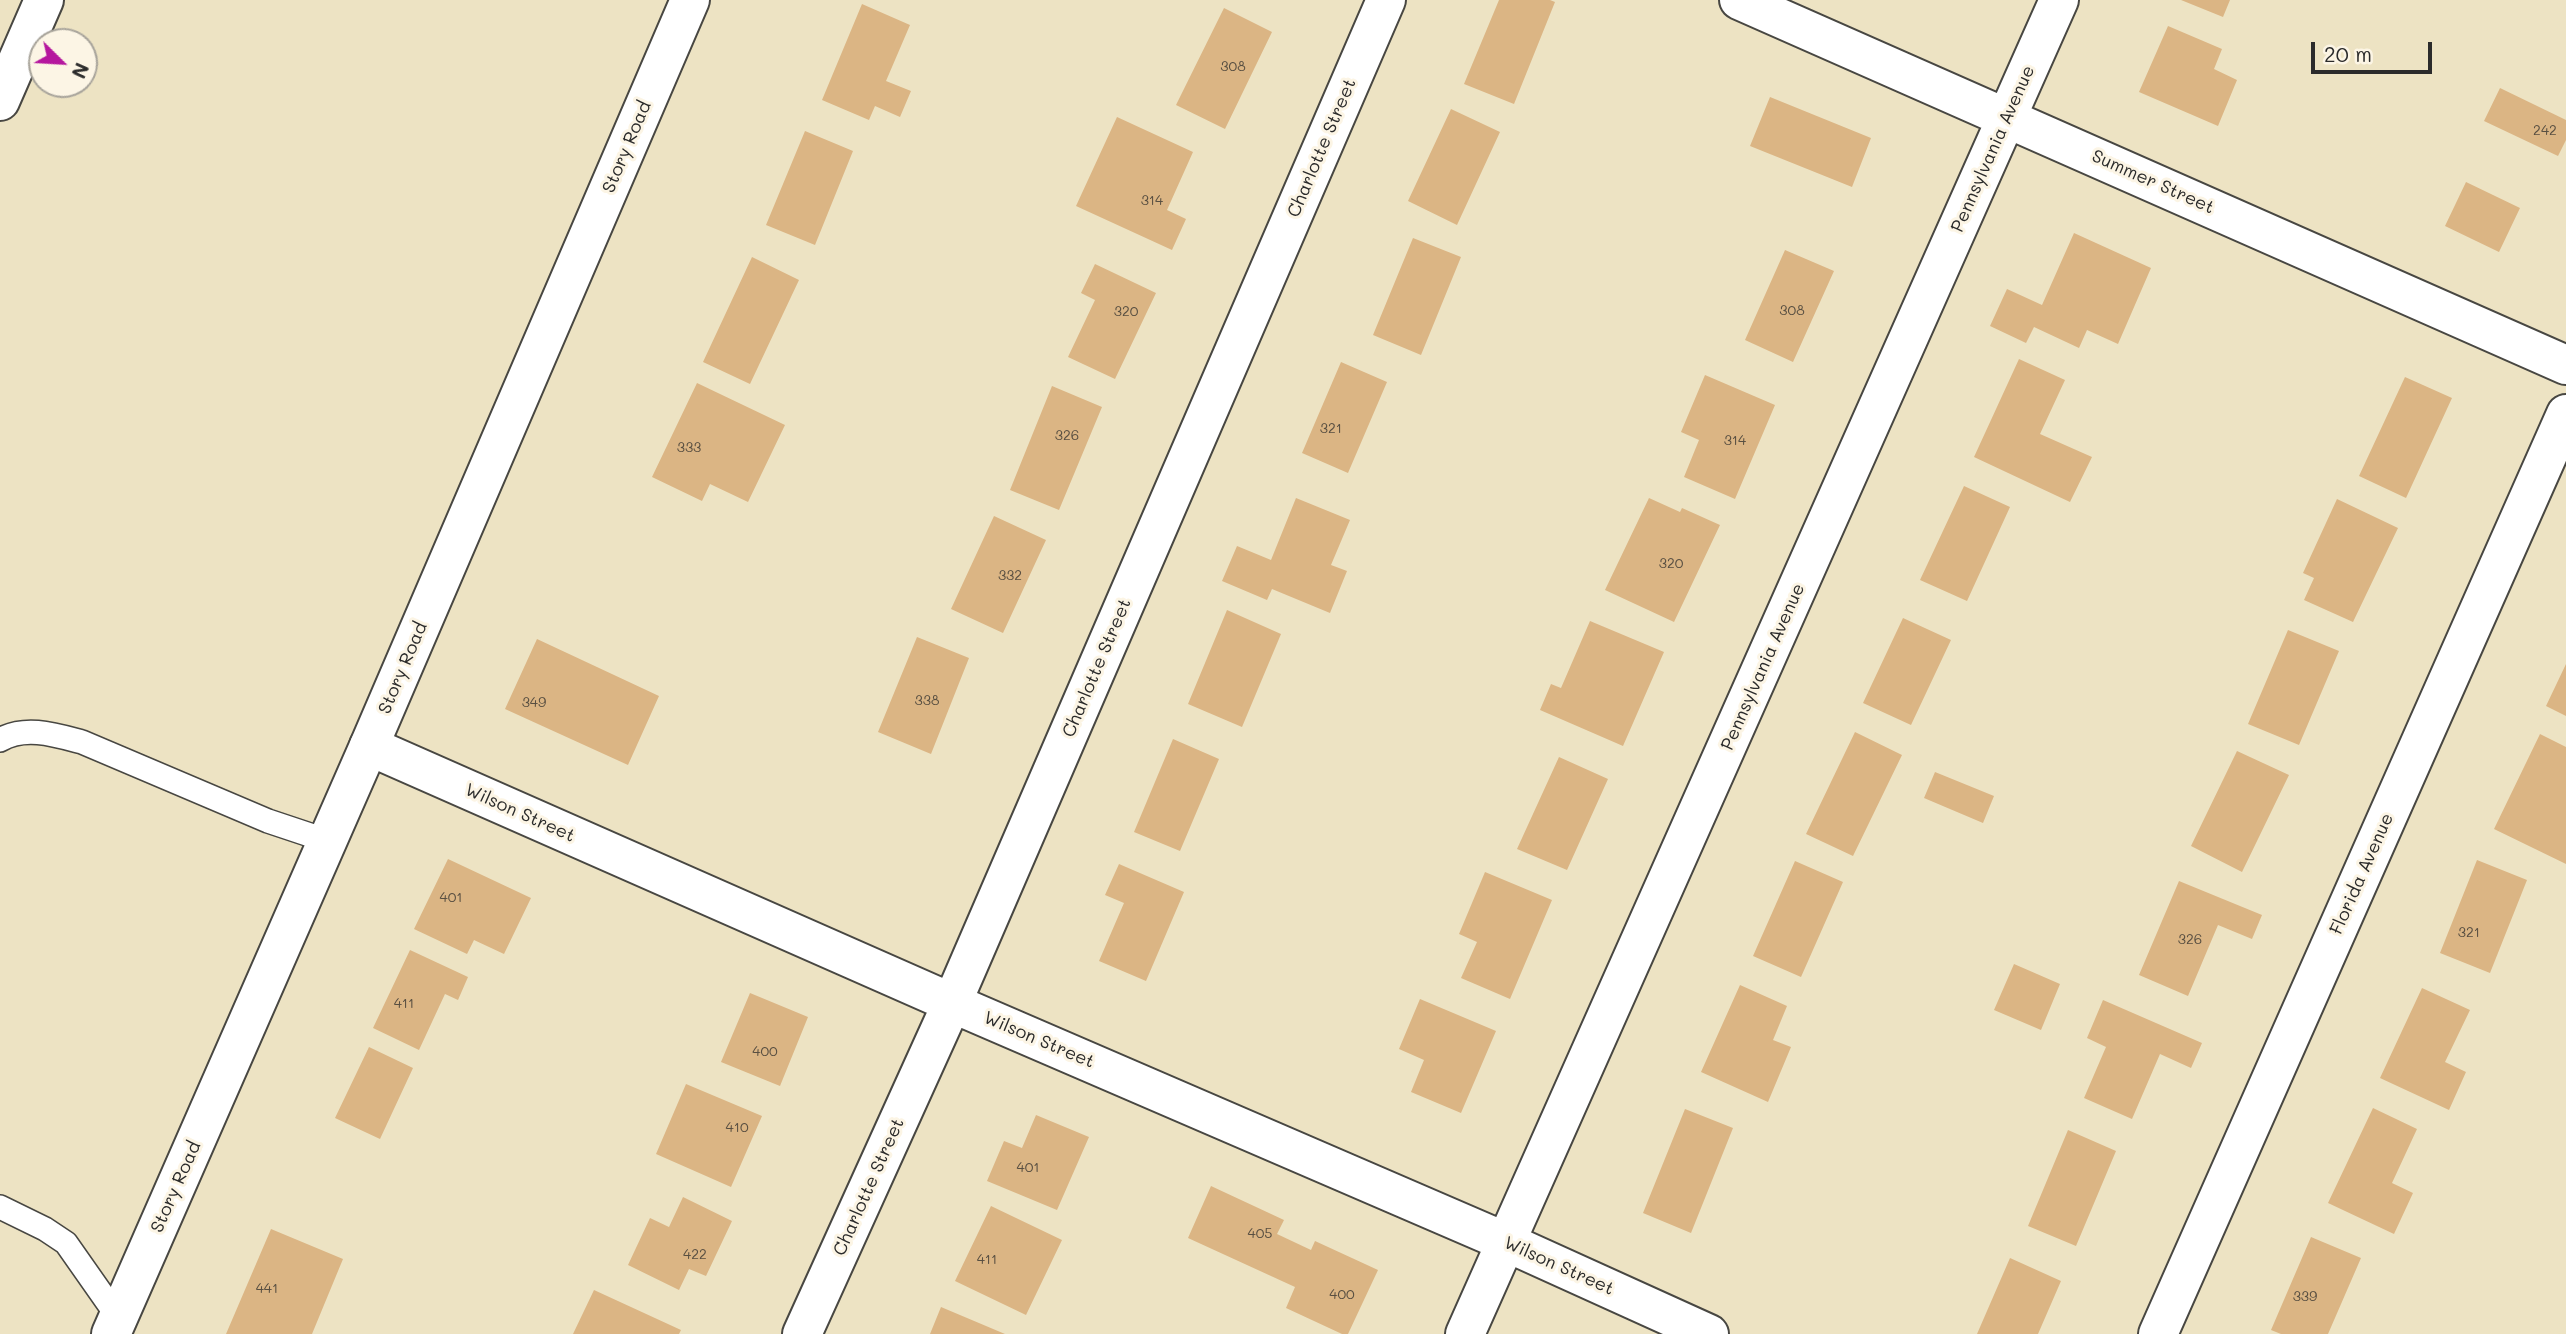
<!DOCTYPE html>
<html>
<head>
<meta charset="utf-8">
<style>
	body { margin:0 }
	#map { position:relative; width:2566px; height:1334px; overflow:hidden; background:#ede3c3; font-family:Mali,sans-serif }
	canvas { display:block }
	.north { position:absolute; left:28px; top:28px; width:70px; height:70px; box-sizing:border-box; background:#fcf5e5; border:2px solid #a8a49b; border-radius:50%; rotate:114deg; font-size:19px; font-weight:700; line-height:28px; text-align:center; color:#2b2b2b }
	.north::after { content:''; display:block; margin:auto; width:24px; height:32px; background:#b5179e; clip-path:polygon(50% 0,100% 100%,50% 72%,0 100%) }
	.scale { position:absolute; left:2311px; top:42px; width:121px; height:32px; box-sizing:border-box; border:4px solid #2b2b2b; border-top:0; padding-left:9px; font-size:21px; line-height:24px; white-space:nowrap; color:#2b2b2b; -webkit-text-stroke:5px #fcf5e5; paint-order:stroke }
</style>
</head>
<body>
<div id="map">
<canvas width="2566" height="1334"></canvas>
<div class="north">N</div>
<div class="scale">20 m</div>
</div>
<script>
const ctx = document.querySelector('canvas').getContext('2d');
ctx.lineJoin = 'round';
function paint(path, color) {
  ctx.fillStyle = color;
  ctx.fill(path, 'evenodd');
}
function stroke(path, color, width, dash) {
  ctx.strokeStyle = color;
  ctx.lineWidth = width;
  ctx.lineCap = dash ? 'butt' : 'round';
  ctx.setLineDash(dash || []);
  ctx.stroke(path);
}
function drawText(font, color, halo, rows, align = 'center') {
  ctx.font = font + ' Mali,sans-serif';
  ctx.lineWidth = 6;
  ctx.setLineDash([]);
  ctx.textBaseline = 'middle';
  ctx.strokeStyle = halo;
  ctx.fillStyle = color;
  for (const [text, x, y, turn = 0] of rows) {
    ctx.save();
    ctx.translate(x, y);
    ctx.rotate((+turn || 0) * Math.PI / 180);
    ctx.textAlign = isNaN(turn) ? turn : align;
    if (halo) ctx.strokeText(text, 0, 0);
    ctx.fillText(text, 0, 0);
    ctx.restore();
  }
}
paint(new Path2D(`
	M1499,0H1550L1555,2L1514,104L1464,84Z
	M2181,0H2230L2223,17Z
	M862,4L910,25L886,81L911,91L900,117L875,106L869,120L822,100Z
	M1224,8L1272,32L1225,129L1176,105Z
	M2168,26L2222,49L2214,69L2237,80L2218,126L2139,92Z
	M2500,88L2566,120V140L2558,156L2484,121Z
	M1770,97L1871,138L1852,187L1750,146Z
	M1451,109L1500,132L1457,225L1408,201Z
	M1117,117L1193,152L1167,210L1186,219L1172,250L1076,206Z
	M805,131L853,151L815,245L766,225Z
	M2466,182L2520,208L2499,252L2445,226Z
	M2074,233L2151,268L2118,344L2087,330L2079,348L2034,327L2026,343L1990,326L2007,289L2042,305Z
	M1413,238L1461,257L1421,355L1373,335Z
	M1785,250L1834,271L1793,362L1745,340Z
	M752,257L799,280L750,384L703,362Z
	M1095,264L1156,293L1115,379L1068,357L1095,300L1081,293Z
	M2019,359L2065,380L2040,434L2092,457L2070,502L1974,457Z
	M1341,362L1387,382L1348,473L1302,453Z
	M1705,375L1775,405L1735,499L1684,477L1699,440L1681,432Z
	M2405,377L2452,398L2406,498L2359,476Z
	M697,383L785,425L748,502L710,484L702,501L652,477Z
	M1052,386L1102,407L1059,510L1010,490Z
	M1964,486L2010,507L1967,601L1920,580Z
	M1296,498L1350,520L1331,565L1347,571L1330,613L1272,589L1267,600L1222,581L1237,546L1271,560Z
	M1649,498L1680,512L1682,508L1720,525L1674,622L1605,590Z
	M2337,499L2398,528L2353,622L2304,600L2314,578L2303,573Z
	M994,516L1046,540L1003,633L951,609Z
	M1227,610L1281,634L1242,727L1188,704Z
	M1903,618L1951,640L1911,725L1863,703Z
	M1590,621L1664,652L1623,746L1540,710L1551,684L1561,688Z
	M2288,630L2339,651L2299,745L2248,724Z
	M917,637L969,658L931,754L878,732Z
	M537,639L659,696L628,765L505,709Z
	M2566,664V716L2546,706Z
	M1855,732L1902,755L1853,856L1806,834Z
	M2540,734L2566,747V864L2494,829Z
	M1173,739L1219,759L1180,851L1134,832Z
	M2237,751L2289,775L2242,872L2191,846Z
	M1559,757L1608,779L1567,870L1517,849Z
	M1935,772L1994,796L1983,823L1924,798Z
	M448,859L531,898L504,954L474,940L467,954L414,929Z
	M2477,860L2527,880L2490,973L2440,953Z
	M1795,861L1843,882L1801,977L1753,956Z
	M1119,864L1184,892L1146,981L1099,961L1124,903L1105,895Z
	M1485,872L1552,900L1510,999L1461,978L1477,942L1459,934Z
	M2179,881L2262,915L2252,939L2218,925L2188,996L2139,975Z
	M410,950L468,977L458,1000L445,994L419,1050L373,1028Z
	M2014,964L2060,984L2041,1030L1994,1010Z
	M1740,985L1787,1006L1773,1040L1791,1047L1768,1102L1701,1072Z
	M2422,988L2470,1010L2445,1062L2466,1072L2449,1110L2380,1078Z
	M750,993L808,1017L780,1086L721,1062Z
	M1420,999L1496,1031L1461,1113L1411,1092L1424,1060L1399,1049Z
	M2103,1000L2202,1043L2191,1068L2160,1054L2132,1119L2084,1098L2106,1047L2087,1038Z
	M369,1047L413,1068L380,1139L335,1118Z
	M686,1084L762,1116L731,1187L656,1154Z
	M2373,1108L2417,1129L2392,1183L2413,1193L2394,1234L2328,1203Z
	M1685,1109L1733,1128L1691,1233L1643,1213Z
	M1036,1115L1089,1137L1057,1210L987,1181L1004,1141L1022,1148Z
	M2068,1130L2116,1151L2076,1246L2028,1226Z
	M1211,1186L1284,1220L1277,1234L1311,1250L1315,1241L1378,1270L1348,1334H1342L1286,1308L1295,1287L1188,1238Z
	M683,1197L732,1221L706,1276L689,1269L679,1290L628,1265L650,1218L669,1227Z
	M991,1206L1062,1240L1026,1315L955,1281Z
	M271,1229L343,1259L312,1334H226Z
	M2311,1237L2361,1258L2328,1334H2281L2271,1330Z
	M2010,1258L2061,1281L2038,1334H1977Z
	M594,1290L681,1330L679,1334H573Z
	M941,1307L1005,1334H930Z`), '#dbb584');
const lane = new Path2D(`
	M0,740C25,725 56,735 82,742L268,821L328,841
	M0,1207L45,1229L66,1243L113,1310L120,1314`);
const street = new Path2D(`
	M1739,0L2566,365
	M0,101L44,0
	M369,746L952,1003L1506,1242L1709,1334
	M802,1334L952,1003L1386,0
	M1465,1334L2059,0
	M2158,1334L2566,414`);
const secondary = new Path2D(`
	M111,1334L369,746L690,0`);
stroke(lane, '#484742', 26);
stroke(street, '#484742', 42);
stroke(secondary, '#484742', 42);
stroke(lane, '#fff', 23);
stroke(street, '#fff', 38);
stroke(secondary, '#fff', 38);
drawText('14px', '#574e41', null, [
	["308",1233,67],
	["242",2545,131],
	["314",1152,201],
	["308",1792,311],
	["320",1126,312],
	["321",1331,429],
	["326",1067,436],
	["314",1735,441],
	["333",689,448],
	["320",1671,564],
	["332",1010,576],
	["338",927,701],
	["349",534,703],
	["401",451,898],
	["321",2469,933],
	["326",2190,940],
	["411",404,1004],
	["400",765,1052],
	["410",737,1128],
	["401",1028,1168],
	["405",1260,1234],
	["422",695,1255],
	["411",987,1260],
	["441",267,1289],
	["400",1342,1295],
	["339",2305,1297]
]);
drawText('18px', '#2b2b2b', '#fcf5e5', [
	["Story Road",627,147,-67],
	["Charlotte Street",1322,148,-67],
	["Pennsylvania Avenue",1993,149,-66],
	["Summer Street",2153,182,24],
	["Pennsylvania Avenue",1763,667,-66],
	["Story Road",403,668,-67],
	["Charlotte Street",1097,668,-67],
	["Wilson Street",520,813,24],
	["Florida Avenue",2362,874,-66],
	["Wilson Street",1039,1040,23],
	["Story Road",176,1187,-66],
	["Charlotte Street",869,1187,-66],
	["Wilson Street",1559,1266,24]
]);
</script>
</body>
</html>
